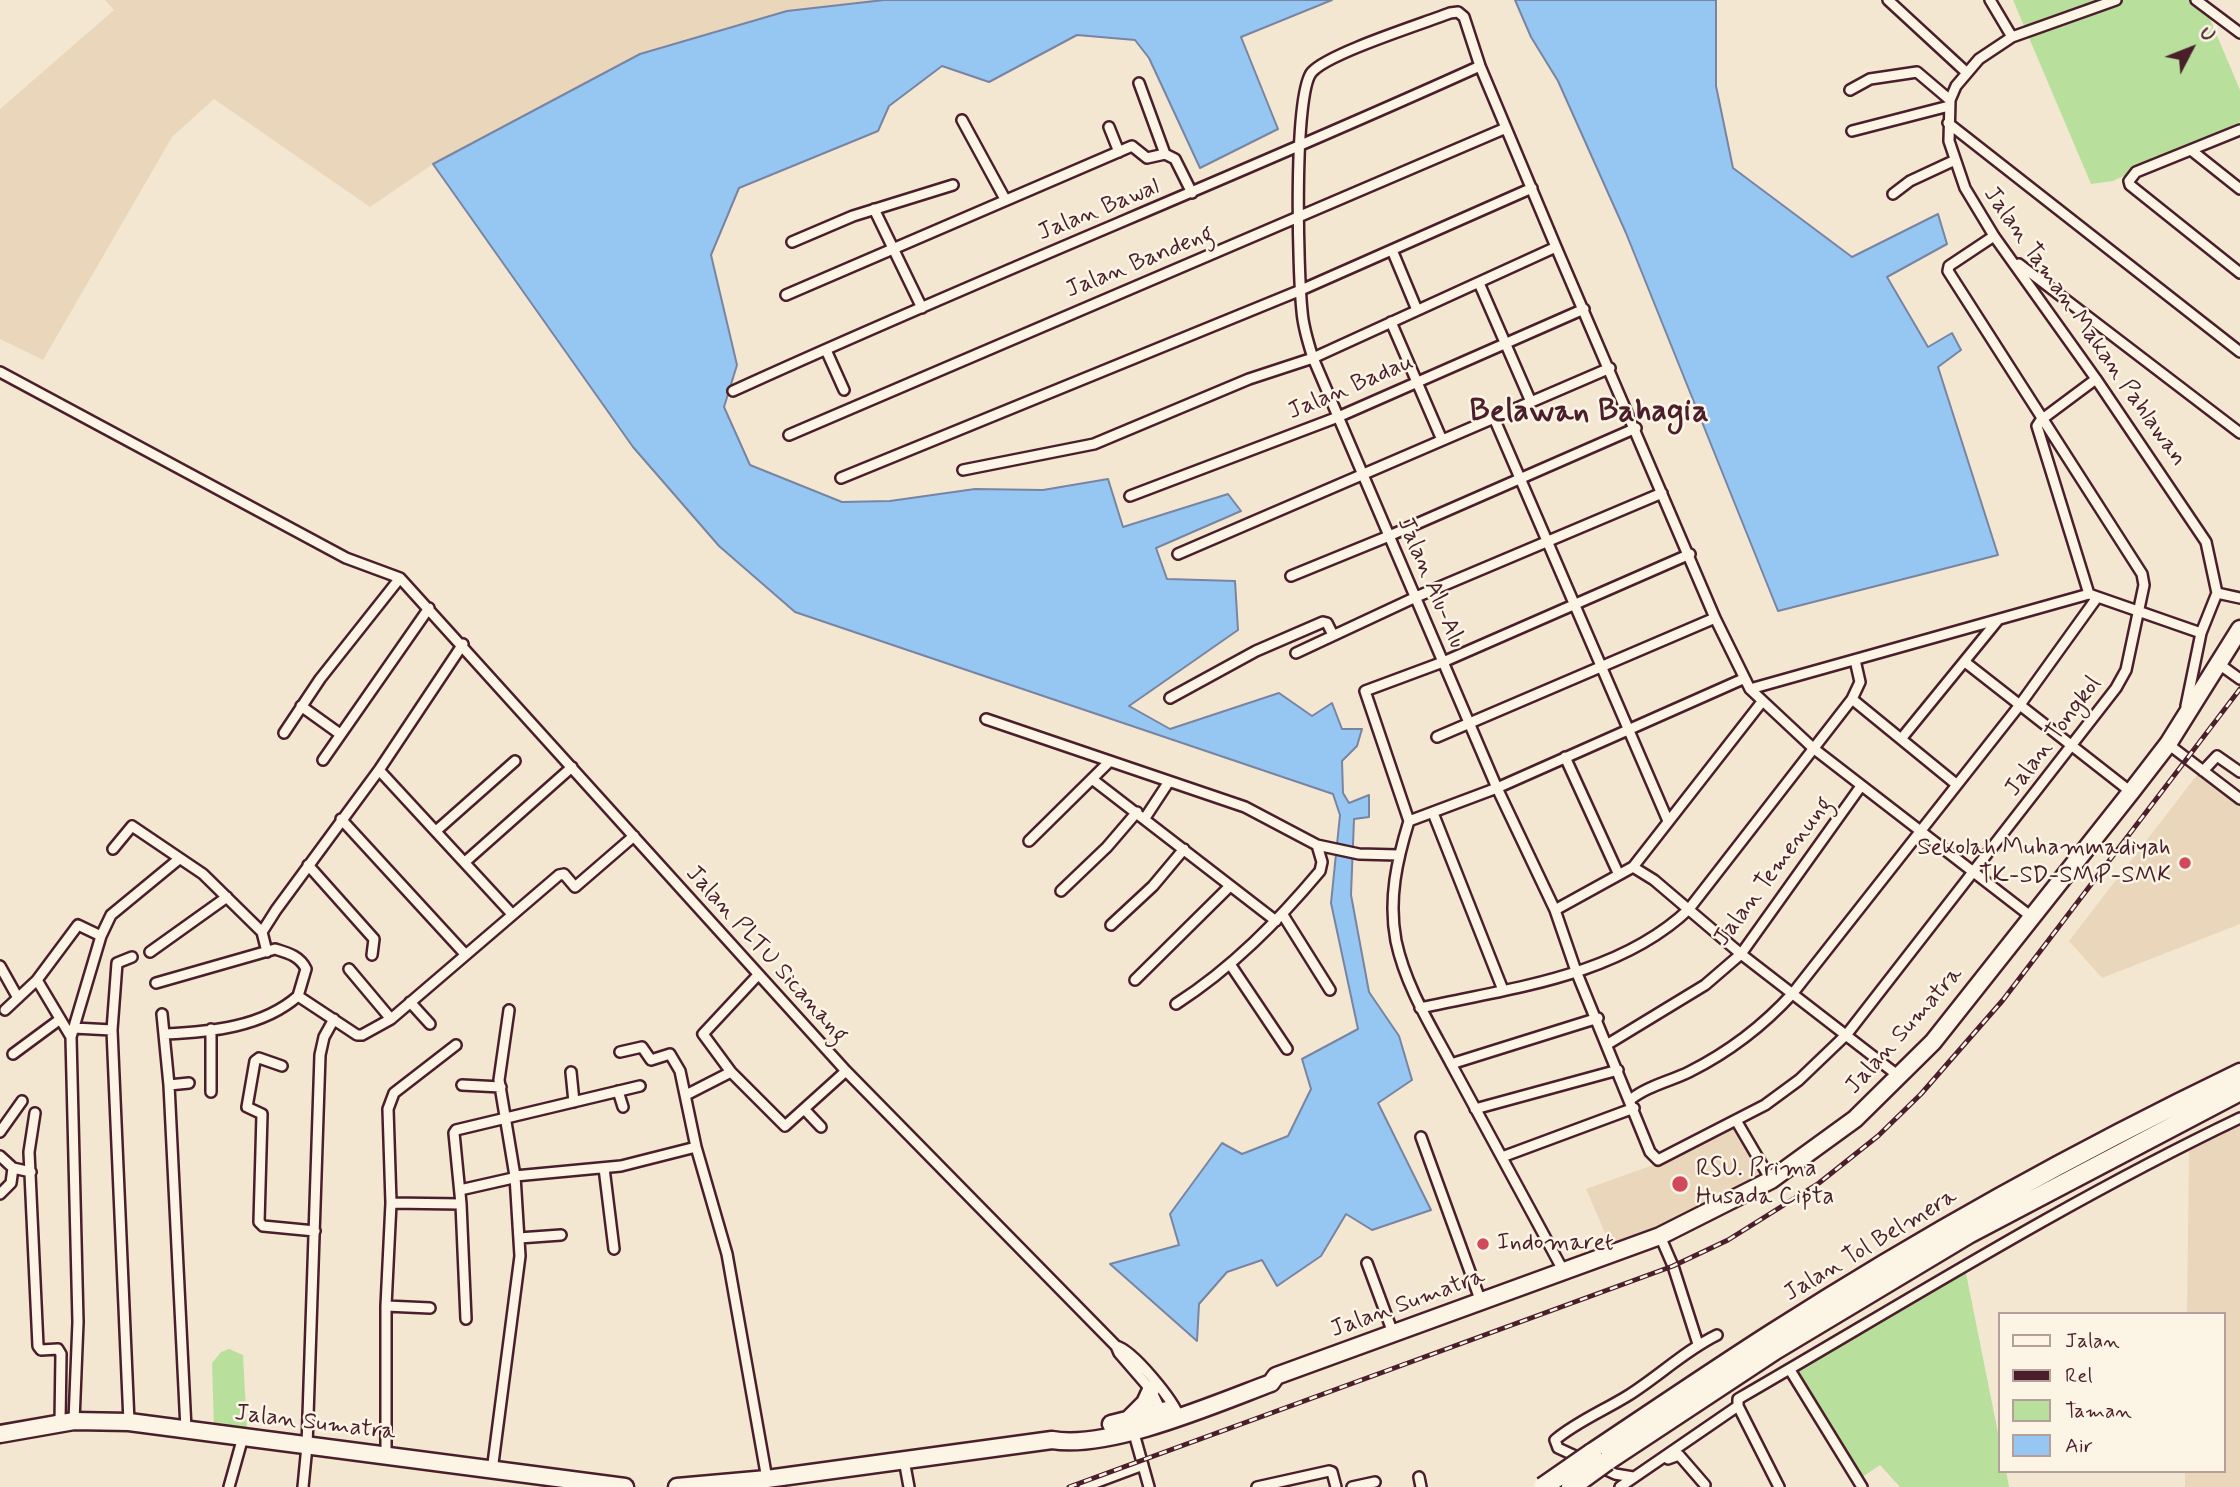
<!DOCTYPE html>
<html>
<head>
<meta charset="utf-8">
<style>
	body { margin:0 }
	#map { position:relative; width:2240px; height:1487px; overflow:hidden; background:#f4e7d2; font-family:Mynerve,sans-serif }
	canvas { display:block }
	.legend { position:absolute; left:1998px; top:1312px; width:228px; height:161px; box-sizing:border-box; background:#fcf5e5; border:2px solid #b59f9b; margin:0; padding:9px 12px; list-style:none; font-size:21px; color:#4a1f2b }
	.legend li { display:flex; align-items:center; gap:14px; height:35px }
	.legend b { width:35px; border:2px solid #b59f9b }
	.north { position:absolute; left:2156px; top:14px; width:70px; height:70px; -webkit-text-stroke:5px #fcf5e5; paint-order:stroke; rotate:48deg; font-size:19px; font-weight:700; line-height:28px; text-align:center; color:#4a1f2b }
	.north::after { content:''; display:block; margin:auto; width:24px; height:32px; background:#4a1f2b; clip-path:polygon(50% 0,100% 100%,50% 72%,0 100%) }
</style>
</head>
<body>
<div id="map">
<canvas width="2240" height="1487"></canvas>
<ul class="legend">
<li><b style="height:9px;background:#fcf5e5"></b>Jalan</li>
<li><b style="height:9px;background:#4a1f2b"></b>Rel</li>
<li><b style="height:19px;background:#b8e09c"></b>Taman</li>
<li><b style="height:19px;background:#96c7f2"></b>Air</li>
</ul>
<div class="north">U</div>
</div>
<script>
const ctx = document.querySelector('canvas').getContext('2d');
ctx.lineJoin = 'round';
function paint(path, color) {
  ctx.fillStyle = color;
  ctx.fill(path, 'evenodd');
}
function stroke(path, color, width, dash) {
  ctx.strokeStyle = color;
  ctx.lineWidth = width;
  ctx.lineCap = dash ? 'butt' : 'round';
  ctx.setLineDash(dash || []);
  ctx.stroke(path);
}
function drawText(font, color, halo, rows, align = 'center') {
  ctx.font = font + ' Mynerve,sans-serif';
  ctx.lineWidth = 5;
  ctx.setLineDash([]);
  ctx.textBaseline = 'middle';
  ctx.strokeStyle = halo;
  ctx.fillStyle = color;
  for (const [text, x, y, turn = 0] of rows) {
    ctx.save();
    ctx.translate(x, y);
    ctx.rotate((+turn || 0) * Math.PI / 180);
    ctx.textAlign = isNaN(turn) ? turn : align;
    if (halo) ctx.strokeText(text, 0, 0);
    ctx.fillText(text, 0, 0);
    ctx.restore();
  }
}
paint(new Path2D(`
	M105,0H1057L495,157L433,164L370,207L214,99L172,137L43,360L0,339V109L114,10Z
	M2200,771L2240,802V924L2102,978L2069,941Z
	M1737,1122L1771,1180L1660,1233L1611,1247L1586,1189L1653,1165Z
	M2240,1126V1487H2185V1471H2224V1314H2187L2189,1151Z`), '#ead6bb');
paint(new Path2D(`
	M2013,0H2202L2240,90V122L2113,181L2091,184Z
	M1965,1268L2000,1443V1471H2006L2009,1487H1900L1880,1465L1861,1478L1836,1449L1795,1368Z
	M229,1349L243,1355L247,1430L214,1428L212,1363L221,1352Z`), '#b8e09c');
const water = new Path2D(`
	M884,0H1332L1241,37L1278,129L1200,168L1149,58L1135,40L1077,35L989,82L942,66L889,106L878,131L739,188L711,255L737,365L724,407L750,465L842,502L890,501L975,489L1043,490L1108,479L1123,527L1228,494L1241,511L1156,548L1167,579L1235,581L1238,630L1129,706L1170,729L1279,693L1312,716L1332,703L1342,729H1362L1357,746L1342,761L1343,793L1349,803L1369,795V817L1354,819L1351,895L1369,992L1399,1036L1412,1080L1378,1103L1431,1210L1372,1230L1346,1214L1321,1256L1277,1286L1262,1260L1227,1272L1199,1304L1197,1341L1110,1264L1179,1245L1170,1214L1222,1143L1242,1154L1288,1136L1311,1089L1302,1059L1358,1029L1331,903L1340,815L1333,794L795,612L719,546L633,447L433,164L640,54L787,11Z
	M1515,0H1716V86L1733,168L1852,257L1938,214L1947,244L1887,277L1928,347L1952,333L1961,350L1938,367L1998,555L1778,611L1626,233L1558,81L1531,37Z`);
paint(water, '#96c7f2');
stroke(water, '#7884a2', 2);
const minor = new Path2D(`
	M1888,0L1966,72
	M1990,0L2012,37
	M2116,0L2012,37L1979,59L1956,86L1950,100L1949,141L1965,188L1994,236L2096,379L2206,542L2217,593L2201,633L2186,706
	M2196,0L2240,33
	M1139,83L1165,154
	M1850,90L1870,79L1917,72L1950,100
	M962,120L1005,199
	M1948,123L2240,352
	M1109,127L1119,152
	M2240,130L2136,172L2129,181L2130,185L2240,273
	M1852,131L1949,106
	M2191,150L2240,189
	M1893,194L1910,181L1953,161
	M874,209L922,308
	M1994,236L1949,266L1948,271L2142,574L2144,585L2126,670L2116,688L1847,1034L1799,1080L1765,1105L1658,1160L1650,1152L1576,971L1555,910L1497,788L1313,358C1308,342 1303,327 1302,311C1298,274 1293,93 1312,72C1329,53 1422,24 1450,13L1458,12L1464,17L1480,66L1556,247L1715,618L1750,689L1813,748L2033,918
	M792,242L853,216L953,185
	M1392,250L1417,310
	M2019,264L2240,433
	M1479,283L1531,402
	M786,295L1132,146L1147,158L1165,154L1175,159L1192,193
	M1391,322L1442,440
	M826,350L844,390
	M0,372L346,558L400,578L846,1071L1116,1346L1119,1353L1151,1390L1162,1413
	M2096,379L2041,420L2037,426L2089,594L2201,633
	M733,391C980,278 1233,178 1480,66
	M1494,418L1668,821
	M789,435L1506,128
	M963,470L1094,444L1249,379L1313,358L1556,247
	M841,478L1301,290L1532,188
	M1130,496L1338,417L1584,309
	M1178,554L1610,368
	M1291,576L1389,536L1636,428
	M2217,593L2240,598
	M1296,653L1416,597L1662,493
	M1965,662L2131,792
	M2219,664L2240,679
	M1750,689L2089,594
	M1170,698L1256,651L1323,622L1327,623L1333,635
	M1852,699L1956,784
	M301,706L340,734
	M986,719L1245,807L1317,845L1359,854L1398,855
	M284,733L320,679L400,578
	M1437,737L1715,618
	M1901,739L1998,620
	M2168,744L2240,799
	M1565,757L1619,875
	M323,760L429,608
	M379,770L511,913
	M2203,771L2217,756L2240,772
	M1092,779L1276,921
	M1433,813L1503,990
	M1145,818L1168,783
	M341,819L465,954
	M1409,821L1365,691L1443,662L1690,554
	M436,831L515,761
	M1029,841L1109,762
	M113,849L132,826L203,874L262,932
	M465,862L572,767
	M308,865L374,939L372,955
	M1633,867L1654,880L1741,954L1900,1077
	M1061,891L1107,847L1137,812
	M1555,910L1633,867L1761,703
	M1283,915L1330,990
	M1111,925L1153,886L1184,849
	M150,952L227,897
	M267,952L262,932L276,910L379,770L463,644
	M1230,964L1287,1049
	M0,966L18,998
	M349,969L391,1019
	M758,975L703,1034L731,1072L785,1126L846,1071
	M37,980L71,1037
	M1135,980L1230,886
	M156,983L275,949C288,953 300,956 306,969L298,996L357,1035H362L391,1019L559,875L564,874L575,887L634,836
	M410,1002L430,1024
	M1176,1004C1232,968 1278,921 1320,871L1322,862L1317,845
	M1420,1008C1511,988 1619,976 1689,909L1852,699L1860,682L1855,660
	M5,1010L37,980L78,925L101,936
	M162,1014L169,1085L186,1429
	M74,1028L112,1030
	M211,1029V1092
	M165,1034C211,1032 263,1027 298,996
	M1608,1044L1705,985L1741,954L1861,786
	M620,1052L642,1047L651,1060L670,1054L680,1071L696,1147L727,1254L767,1479
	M13,1054L59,1020
	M1451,1064L1598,1018
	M282,1066L259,1058L255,1061L247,1107L262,1114L259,1222L263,1226L315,1231
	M571,1072L574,1102
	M169,1085L189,1083
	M462,1085L501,1087
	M618,1091L623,1107
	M686,1095L731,1072
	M1630,1100C1647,1086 1671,1081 1689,1072C1729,1052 1763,1026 1793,993L2019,706L2096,599
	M1475,1109L1618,1070
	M805,1110L821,1127
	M35,1113L29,1152L38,1346L41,1350L58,1349L61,1354L60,1423
	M1737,1122L1771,1180
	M0,1132L22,1101
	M1421,1137L1481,1302
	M0,1156L13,1168L31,1172
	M1502,1157L1634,1108
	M604,1168L614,1249
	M515,1176L621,1166L696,1147
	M460,1190L513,1178
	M0,1194L11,1183L13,1168
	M391,1203L461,1204L454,1133L456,1130L640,1086
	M461,1204L466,1319
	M1660,1236L1673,1266L1698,1344
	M519,1238L561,1235
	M1367,1263L1393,1333
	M1564,1272C1528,1205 1491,1138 1455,1071C1433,1029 1406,988 1396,941C1388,899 1397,860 1409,821L1497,788L1743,679
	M386,1306L430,1308
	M1116,1346C1133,1350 1174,1401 1179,1417
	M1790,1370L1862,1487
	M1738,1406L1779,1487
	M74,1421L78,1322L71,1037L101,936L111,915L179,859
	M129,1422L112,1030L117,963L132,957
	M1133,1430L1149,1487
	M386,1456V1306L391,1203L388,1109L394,1093L456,1045
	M1582,1459L1558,1448L1555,1440C1576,1422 1605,1410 1629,1395C1659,1376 1686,1350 1717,1335
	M1668,1459L1679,1455L1705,1485
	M904,1460L909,1487
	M1598,1466L1615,1474L1633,1477
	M492,1471L520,1256L515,1176L499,1080L509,1010
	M1419,1477L1421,1487
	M229,1487L243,1437
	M303,1487L307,1446L320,1055L324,1037L334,1019
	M1084,1487L1143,1465
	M1257,1487L1329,1471L1332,1472L1336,1487
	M1352,1487L1375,1482
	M1620,1487L1738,1406V1399C1904,1303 2066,1201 2240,1118`);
const trunk = new Path2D(`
	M1130,1418L1145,1403L1151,1390
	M1111,1424L1167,1410
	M0,1434L74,1421L129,1422L625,1487
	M677,1487L767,1479L1052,1440C1109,1450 1215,1404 1271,1383L1276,1376L1660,1236L1771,1180L1855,1119L1933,1042L2131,792L2168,744L2240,629`);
const motorway = new Path2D(`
	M1592,1453C1652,1413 1712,1372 1773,1333C1923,1237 2080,1150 2240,1073
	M1607,1461L1775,1350L1970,1233L2240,1091`);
stroke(minor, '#4a1f2b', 14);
stroke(trunk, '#4a1f2b', 21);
stroke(motorway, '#4a1f2b', 23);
stroke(minor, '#fcf5e5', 9);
stroke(trunk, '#fcf5e5', 16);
stroke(motorway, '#fcf5e5', 18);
const rail = new Path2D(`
	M1069,1487L1673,1266L1728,1240L1819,1183L1878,1136L1921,1094L2003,1000L2240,689`);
stroke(rail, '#4a1f2b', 5);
stroke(rail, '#fcf5e5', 2.5, [8]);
const motorwayBridge = new Path2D(`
	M1543,1487L1592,1453
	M1571,1487L1607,1461`);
stroke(motorwayBridge, '#4a1f2b', 23, []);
stroke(motorwayBridge, '#fcf5e5', 18);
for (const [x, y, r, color] of [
	[2185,863,7,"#d1495b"],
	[1680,1184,9,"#d1495b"],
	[1483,1244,7,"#d1495b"]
]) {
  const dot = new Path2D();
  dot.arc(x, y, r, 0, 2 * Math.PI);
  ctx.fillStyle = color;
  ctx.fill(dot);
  stroke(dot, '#fcf5e5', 2.5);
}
drawText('24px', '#4a1f2b', '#fcf5e5', [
	["Jalan Bawal",1099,211,-22],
	["Jalan Bandeng",1140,263,-22],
	["Jalan Taman Makan Pahlawan",2084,327,55],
	["Jalan Badau",1351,388,-23],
	["Jalan Alu-Alu",1430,583,67],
	["Jalan Tongkol",2054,737,-53],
	["Jalan Temenung",1774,872,-53],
	["Jalan PLTU Sicanang",766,955,48],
	["Jalan Sumatra",1905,1031,-48],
	["Jalan Tol Belmera",1871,1246,-31],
	["Jalan Sumatra",1408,1304,-20],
	["Jalan Sumatra",315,1424,7]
]);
drawText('24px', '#4a1f2b', '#fcf5e5', [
	["Sekolah Muhammadiyah",2171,849,"right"],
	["TK-SD-SMP-SMK",2171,877,"right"],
	["RSU. Prima",1696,1170],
	["Husada Cipta",1696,1198],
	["Indomaret",1497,1244]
], 'left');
drawText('bold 32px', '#4a1f2b', '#fcf5e5', [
	["Belawan Bahagia",1589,413]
]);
</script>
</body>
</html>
